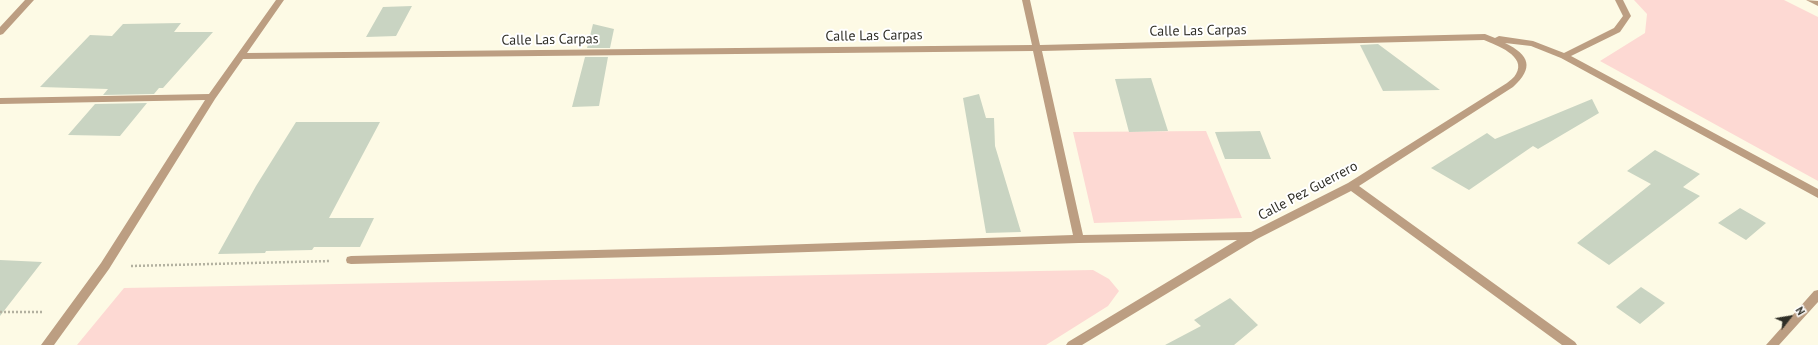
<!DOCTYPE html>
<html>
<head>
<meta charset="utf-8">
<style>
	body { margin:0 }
	#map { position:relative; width:1818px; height:345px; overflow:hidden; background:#fdfae5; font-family:"PT Sans",sans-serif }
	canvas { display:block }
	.north { position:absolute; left:1770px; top:297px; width:40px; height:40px; -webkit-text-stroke:3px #fff; paint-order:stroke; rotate:59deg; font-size:11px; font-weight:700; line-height:16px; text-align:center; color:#2f2e26 }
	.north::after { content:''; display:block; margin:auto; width:14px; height:18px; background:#2f2e26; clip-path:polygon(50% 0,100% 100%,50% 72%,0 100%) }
</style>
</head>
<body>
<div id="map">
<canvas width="1818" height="345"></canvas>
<div class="north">N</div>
</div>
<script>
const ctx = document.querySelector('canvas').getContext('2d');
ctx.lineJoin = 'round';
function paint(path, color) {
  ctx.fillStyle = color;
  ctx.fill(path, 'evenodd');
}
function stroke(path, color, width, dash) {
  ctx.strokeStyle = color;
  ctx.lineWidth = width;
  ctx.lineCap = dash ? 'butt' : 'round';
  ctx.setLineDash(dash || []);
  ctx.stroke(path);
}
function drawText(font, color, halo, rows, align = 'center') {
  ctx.font = font + ' "PT Sans",sans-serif';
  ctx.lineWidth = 4;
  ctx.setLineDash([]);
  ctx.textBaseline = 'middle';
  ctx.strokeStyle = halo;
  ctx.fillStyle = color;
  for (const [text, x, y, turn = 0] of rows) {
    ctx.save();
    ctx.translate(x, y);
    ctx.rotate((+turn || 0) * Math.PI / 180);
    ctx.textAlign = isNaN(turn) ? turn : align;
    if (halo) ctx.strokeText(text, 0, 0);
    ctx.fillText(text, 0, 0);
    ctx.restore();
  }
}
paint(new Path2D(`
	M1634,0H1784L1818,17V181L1600,61L1645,33L1647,14Z
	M1206,131L1242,218L1094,223L1073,132Z
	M1093,270L1109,279L1119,291L1108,306L1046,345H77L124,288Z`), '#fdd9d3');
paint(new Path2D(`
	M412,6L396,36L366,37L383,7Z
	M181,23L174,32H213L163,88H159L154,94L103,95L108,89L40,87L90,35L112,36L123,24Z
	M593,24L614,29L610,48H587Z
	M1378,44L1440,90L1383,91L1360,45Z
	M585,57H608L599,106L572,107Z
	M1151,78L1168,131L1129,132L1115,79Z
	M979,94L986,118H994L995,146L1021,232L986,233L963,98Z
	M1592,99L1599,113L1538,149L1533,146L1469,190L1431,168L1487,133L1495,139Z
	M147,103L120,136L68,135L95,104Z
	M296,122H380L329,218H374L360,247H314L312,250L266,251L265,253L218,254L256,186Z
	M1260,131L1271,159H1225L1215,132Z
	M1655,150L1700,174L1683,187L1700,196L1609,265L1577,243L1651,184L1627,171Z
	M1740,208L1766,223L1746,240L1718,223Z
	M0,260L42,262L0,316Z
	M1641,287L1665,303L1640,324L1616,307Z
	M1230,298L1258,325L1234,345H1165L1201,326L1194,320Z`), '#c9d4c2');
stroke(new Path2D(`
	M131,266L330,261
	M0,312H43`), '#b3b1a0', 2.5, [2, 2]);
paint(new Path2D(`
	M25,0H34L3,34L0,35V27Z
	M276,0H284L247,53L1032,45L1022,0H1030L1040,45L1485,34L1495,38L1499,36L1533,41L1564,53L1614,28L1623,16L1615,0H1623L1631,16L1620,32L1571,56L1818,189V198L1561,58L1531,46L1505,43C1530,55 1534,68 1513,87L1359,186L1575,342L1577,345H1562L1351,191L1257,239L1082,345H1066L1068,342L1237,240L1079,243L718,255L351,264L347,263L346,260L347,257L351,256L718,247L1073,235L1033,51L243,59L215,99L109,269L54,345H41L101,263L205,100L0,104V98L209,94ZM1484,40C1496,45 1527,56 1516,74C1514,78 1510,80 1507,83L1348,183L1251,232L1083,235L1042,51Z
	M1806,0L1818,1V6Z
	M1818,290V302L1779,345H1766L1814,291Z`), '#bc9e82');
drawText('14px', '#2f2e26', '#fff', [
	["Calle Las Carpas",1198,31,-1],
	["Calle Las Carpas",874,36,-1],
	["Calle Las Carpas",550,40,-1],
	["Calle Pez Guerrero",1308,191,-28]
]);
</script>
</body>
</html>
